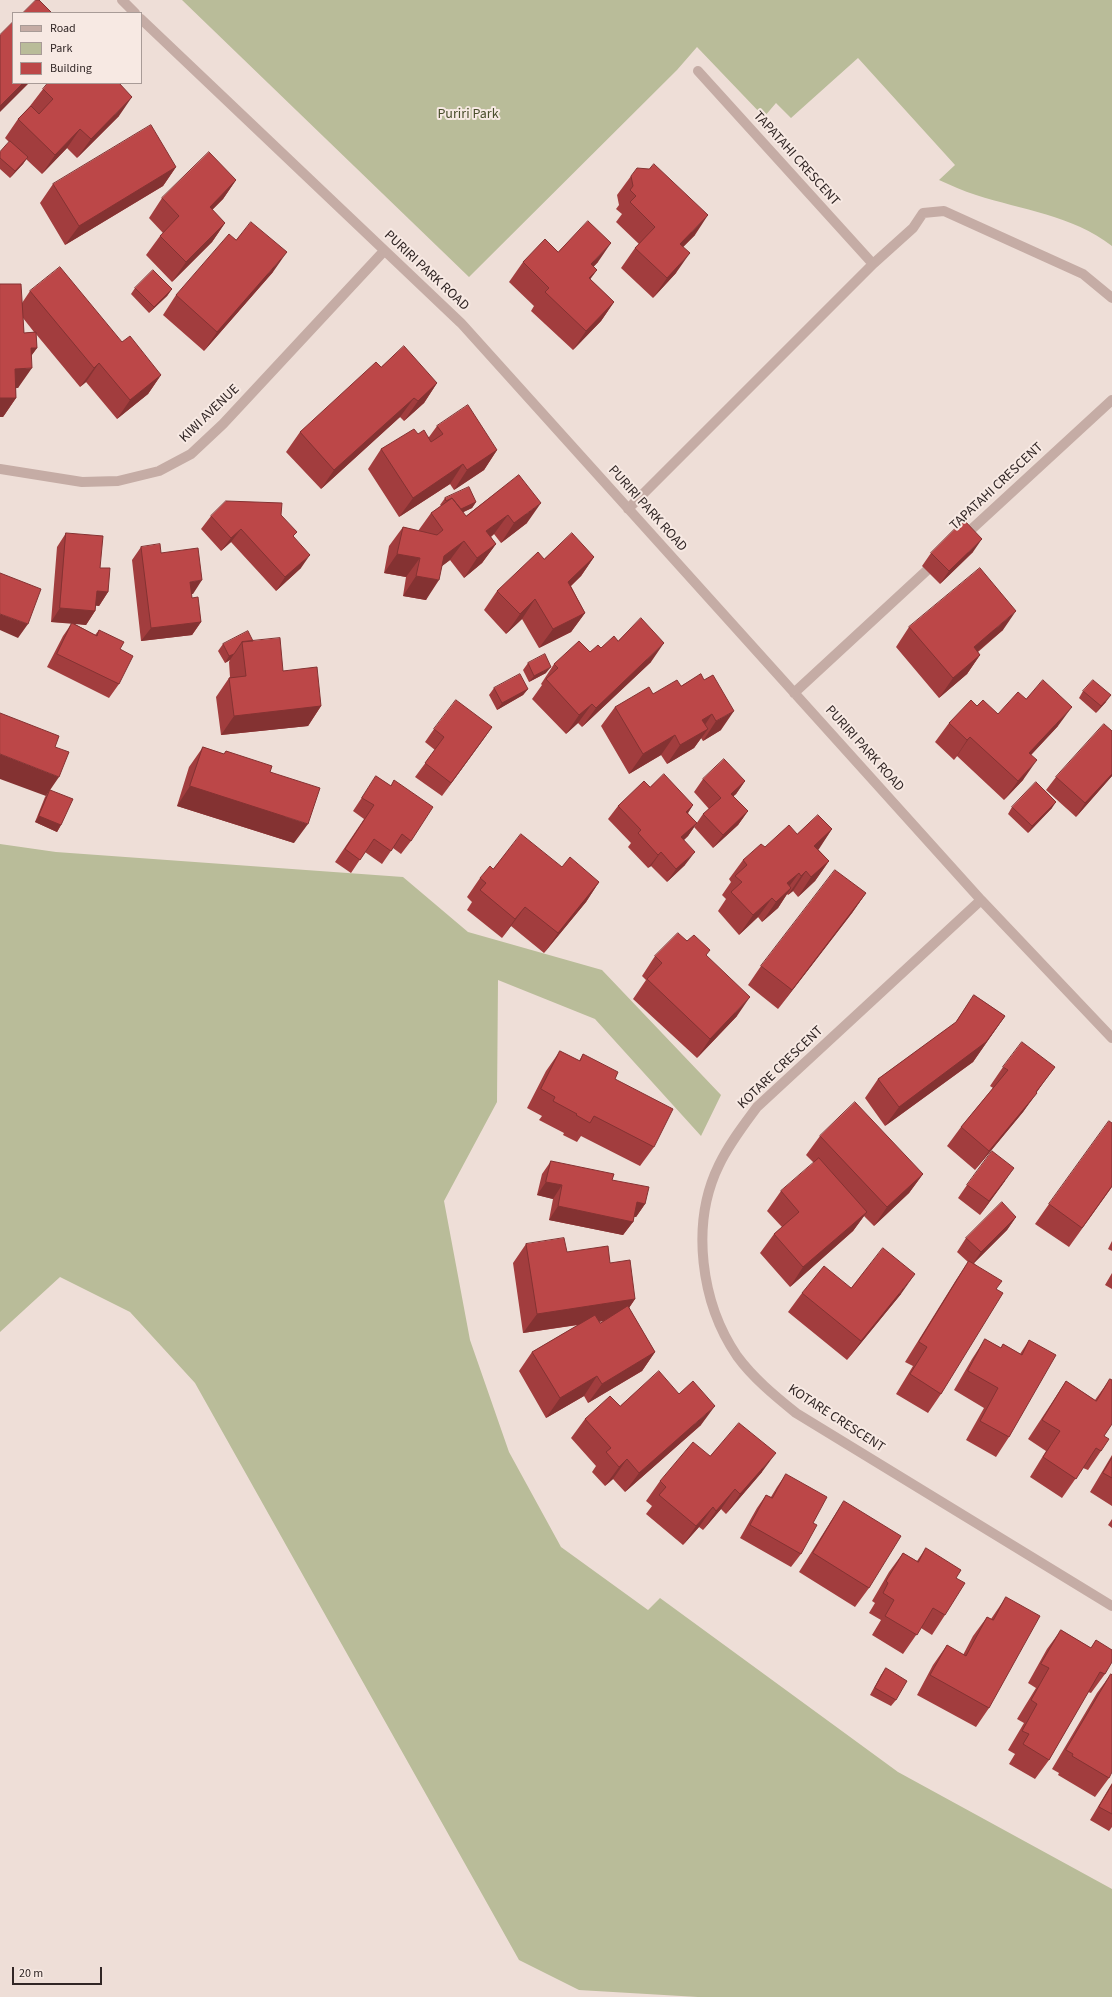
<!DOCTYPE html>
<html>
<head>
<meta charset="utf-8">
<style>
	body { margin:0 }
	#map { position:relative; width:1112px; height:1997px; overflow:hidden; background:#eeded7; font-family:"Source Sans 3",sans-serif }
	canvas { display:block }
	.legend { position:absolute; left:12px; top:12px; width:130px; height:72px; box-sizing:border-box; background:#f7e9e3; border:1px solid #a89b97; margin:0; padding:5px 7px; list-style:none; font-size:12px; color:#312625 }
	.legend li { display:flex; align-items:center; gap:8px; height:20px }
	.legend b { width:20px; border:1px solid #a89b97 }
	.scale { position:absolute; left:12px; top:1967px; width:90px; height:18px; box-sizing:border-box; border:2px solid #312625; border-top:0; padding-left:5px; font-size:12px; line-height:14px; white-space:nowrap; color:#312625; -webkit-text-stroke:3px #f7e9e3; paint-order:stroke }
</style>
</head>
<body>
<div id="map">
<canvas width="1112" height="1997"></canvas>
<ul class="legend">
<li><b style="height:5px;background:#c5aca5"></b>Road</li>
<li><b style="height:11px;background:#b9bc99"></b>Park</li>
<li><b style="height:11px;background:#bc4748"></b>Building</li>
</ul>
<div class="scale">20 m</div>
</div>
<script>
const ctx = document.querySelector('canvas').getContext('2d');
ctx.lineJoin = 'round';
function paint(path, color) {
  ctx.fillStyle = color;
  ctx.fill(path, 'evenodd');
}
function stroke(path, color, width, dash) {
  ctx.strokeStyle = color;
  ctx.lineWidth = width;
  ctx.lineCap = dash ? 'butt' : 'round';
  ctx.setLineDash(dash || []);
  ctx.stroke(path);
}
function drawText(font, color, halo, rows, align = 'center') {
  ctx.font = font + ' "Source Sans 3",sans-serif';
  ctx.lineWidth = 4;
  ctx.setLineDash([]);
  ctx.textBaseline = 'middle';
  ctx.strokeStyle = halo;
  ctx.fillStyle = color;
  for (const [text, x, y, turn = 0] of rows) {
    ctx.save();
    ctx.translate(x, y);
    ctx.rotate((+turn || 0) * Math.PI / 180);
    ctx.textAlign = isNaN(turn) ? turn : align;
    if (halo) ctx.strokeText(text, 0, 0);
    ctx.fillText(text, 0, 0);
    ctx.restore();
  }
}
paint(new Path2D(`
	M182,0H1112V246C1072,215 1022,210 976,195C963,191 951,185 939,180L955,165L858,58L791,118L776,103L764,117L697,47L677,70L469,277Z
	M0,844L56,852L403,877L468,932L602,970L721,1095L701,1136L595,1019L498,980L497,1102L444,1201L470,1340L509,1452L561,1547L648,1610L660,1598L898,1772L1112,1889V1997H698L579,1990L519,1960L195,1383L130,1312L60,1277L0,1332Z`), '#b9bc99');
stroke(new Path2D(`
	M122,0L135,13
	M141,19L461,323L981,900L1112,1038
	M698,71L873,264
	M0,469L82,482L118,481L159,471L191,454L223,424L384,251
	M628,509L873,264L913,228L923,213L944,211L1083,274L1112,298
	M962,538L1112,400
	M794,693L937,561
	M981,900L757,1107C743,1126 729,1144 719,1165C690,1224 701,1303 737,1356C753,1378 775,1396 796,1413L1112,1606`), '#c5aca5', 10);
paint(new Path2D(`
	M43,89L119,116L77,158L67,148L42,174L26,159L23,164L10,178L0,169V152L9,142L5,138L18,119L30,106Z
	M176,167L163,186L65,245L40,203L53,184Z
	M631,176L695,235L683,247L676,273L653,298L621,268L635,248L639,244L616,222L622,214L616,209L619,205L617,195Z
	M236,180L223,199L212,210L225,223L212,242L172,282L146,255L160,236L163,233L149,218L162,198Z
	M558,252L598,262L593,267L597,270L590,279L614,302L601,321L573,350L531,311L534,306L509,282L523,262Z
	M273,272L204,351L163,315L176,295Z
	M135,288L172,289L167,296L149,313L131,294Z
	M30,291L122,342L161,375L148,394L117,419L86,382L80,387L36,334L37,348L31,356L18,388H16V398L3,417L22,303ZM23,318L34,332L24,333Z
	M381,367L437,383L424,403L404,421L400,417L321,489L286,452L300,432Z
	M437,426L497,450L484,470L454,490L450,484L399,517L368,469L381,449L418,434L429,437Z
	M519,475L527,523L501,543L494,534L491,537L496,544L482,563L464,578L450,560L442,566L426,600L403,596L406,577L384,573L389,546L403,527L418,531L431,513L441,506L440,505L445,498L476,502L472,508L463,512L466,516Z
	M281,515L294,537L301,568L276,591L231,542L221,551L201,529L211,516Z
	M66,533L100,568L108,592L99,606L96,605L95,611L86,625L73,623L95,635L99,630L120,649L119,684L109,698L47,667L63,636L72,623L51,622L57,547Z
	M141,547L161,553L193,594H191L192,598L201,622L192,635L141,641L132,560Z
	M973,552L940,584L922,566L931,553Z
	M594,557L581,576L571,586L585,613L571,632L539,648L522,619L506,634L484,610L497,591L544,559Z
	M909,627L1003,630L978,652L980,655L967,674L939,698L896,647Z
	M253,641L283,671L321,706L308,726L221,735L216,697L229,678L230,677L229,662L230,660L225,663L218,651L223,644Z
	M618,641L651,662L582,727L578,723L566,734L532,699L542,685L541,684L554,664L590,652Z
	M528,663L546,673L529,682L523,670Z
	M701,674L721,730L703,741L701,738L694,748L667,764L661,755L629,774L601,726L615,707L653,694L681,686Z
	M494,688L528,689L523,695L497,710L489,695Z
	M1083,691L1106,702L1096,713L1079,698Z
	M977,706L998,714L1058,726L1031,755L1023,780L1004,800L957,756L954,760L935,742L949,723Z
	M492,727L442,796L415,777L435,750L425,742L434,729Z
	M1112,731V776L1076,817L1046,790L1056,777Z
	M203,747L224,754L226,751L270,772L294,843L177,806L189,767Z
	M376,776L391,786L394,780L411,841L401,854L393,848L382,864L365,852L351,873L335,862L364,819L353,811Z
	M703,779L745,781L736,794L733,796L748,811L738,825L713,848L694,827L703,814L709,809L694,792Z
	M650,787L693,805L688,813L697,823L688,836L684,840L685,865L667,882L651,866L648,868L628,847L631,843L608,819L618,806Z
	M50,790L61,825L57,832L35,822L45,797Z
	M1012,807L1052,808L1028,833L1008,814Z
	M832,829L818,849L829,861L815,881L798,897L793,891L788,895L787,894L778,908L762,922L758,917L739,935L718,911L726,899L722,895L731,882L729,879L743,860L765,847L797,834Z
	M562,867L599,882L586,902L544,953L511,926L502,938L467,910L472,902L467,897L480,878L493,869Z
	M866,893L852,913L778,1009L748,985L761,966Z
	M687,941L706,956L737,1016L697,1058L633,999L646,980L642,976L655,956Z
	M974,995L1005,1016L973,1062L885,1126L865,1098L878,1079L955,1023Z
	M560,1051L579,1061L583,1054L615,1079L654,1147L640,1166L581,1136L577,1142L563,1135L564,1133L539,1120L542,1116L527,1108L546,1071Z
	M1003,1067L1041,1086L1023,1112L975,1170L947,1146L961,1127L993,1088L990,1086Z
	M820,1136L923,1174L909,1193L874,1226L864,1216L853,1231L790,1287L760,1253L774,1234L782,1227L767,1211L781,1191L814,1163L806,1155Z
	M551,1161L612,1180L645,1204L636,1217H634L633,1222L623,1235L549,1220L553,1199L537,1195L542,1174Z
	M1005,1181L980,1215L958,1198L967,1185Z
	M1112,1187L1069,1247L1035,1224L1049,1204Z
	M1016,1217L1007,1230L974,1263L996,1289L941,1394L928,1413L896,1394L913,1366L905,1362L956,1280L968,1262L957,1252L966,1238Z
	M1112,1241V1251L1108,1249Z
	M526,1244L567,1252L610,1263L635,1299L629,1308L655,1352L642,1371L588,1403L584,1396L546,1418L519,1371L532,1352L578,1325L523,1333L513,1263ZM604,1321L600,1323L599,1322Z
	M1112,1273V1289L1105,1285Z
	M851,1288L901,1294L847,1360L788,1312L802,1293Z
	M985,1339L1001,1348L1003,1344L1020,1354L1029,1340L1009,1437L996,1457L966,1440L984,1408L954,1390L972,1359Z
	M1110,1379L1104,1436L1101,1451L1088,1470L1083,1468L1062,1498L1030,1477L1046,1451L1028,1439L1053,1401L1066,1381L1095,1400Z
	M620,1406L701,1425L625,1492L613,1479L605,1486L592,1472L596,1466L571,1438L585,1419Z
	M1112,1455V1506L1090,1492Z
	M710,1456L762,1472L726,1514L721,1509L703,1530L699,1527L683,1545L646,1514L652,1506L646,1501L660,1481Z
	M786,1474L813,1523L801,1554L791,1567L740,1538L757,1508L766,1495L771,1497L777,1487Z
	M844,1501L869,1588L855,1607L799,1572L831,1521Z
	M1112,1519V1528L1108,1525Z
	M926,1548L945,1615L932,1635L921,1628L903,1654L872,1635L881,1620L869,1613L875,1603L872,1601L889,1572L903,1553L917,1561Z
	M1006,1597L989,1708L976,1727L917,1695L933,1665L947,1645L963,1655L973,1636L987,1617L991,1619Z
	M1061,1630L1091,1648L1096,1640L1105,1674L1091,1693L1088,1692L1049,1760L1035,1779L1009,1764L1015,1754L1008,1750L1024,1723L1017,1719L1036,1688L1028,1683L1047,1649Z
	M886,1668L896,1700L891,1706L870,1695L881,1675Z
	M1111,1674L1109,1778L1095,1797L1058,1775L1059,1773L1052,1769L1097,1693Z
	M1112,1783V1827L1109,1831L1090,1820Z`), '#a23d3e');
paint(new Path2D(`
	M23,83H29L0,112V106Z
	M132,97L119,116L77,158L91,139Z
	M80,129L67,148L42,174L55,155Z
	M28,157L23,164L10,178L15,171Z
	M176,167L163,186L65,245L79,226Z
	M236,180L223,199L196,226L210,207Z
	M708,215L695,235L666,264L680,244Z
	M225,223L212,242L172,282L186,262Z
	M611,243L598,262L577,284L591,264Z
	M287,252L273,272L204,351L217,332Z
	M690,253L676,273L653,298L667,278Z
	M597,270L583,289L589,278Z
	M172,289L167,296L149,313L154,307Z
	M614,302L601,321L573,350L586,331Z
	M31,348H37L23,367Z
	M99,363L86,382L80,387L94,368Z
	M32,368L18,388L1,389L15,369Z
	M161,375L148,394L117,419L130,400Z
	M437,383L424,403L404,421L418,401Z
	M0,398H16L3,417H0Z
	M414,398L400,417L321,489L334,470Z
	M497,450L484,470L454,490L467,470Z
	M463,464L450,484L399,517L413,498Z
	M476,502L472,508L447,520L452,513Z
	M541,503L527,523L501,543L514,523Z
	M508,515L494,534L473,550L486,531Z
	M241,529L231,542L221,551L231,538Z
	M982,539L973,552L940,584L949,571Z
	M464,541L450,560L430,575L444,556Z
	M496,544L482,563L464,578L477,558Z
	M397,554L420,558L406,577L384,573Z
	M310,555L301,568L276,591L285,577Z
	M594,557L581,576L555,601L568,582Z
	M416,576L439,580L426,600L403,596Z
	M202,580L193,594L180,595L190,582Z
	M97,591L108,592L99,606L87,605Z
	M535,599L522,619L506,634L520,614Z
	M60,608L95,611L86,625L51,622Z
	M1016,611L1003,630L960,666L974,647Z
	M585,613L571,632L539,648L553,629Z
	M0,614L28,624L18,638L0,630Z
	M201,622L192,635L141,641L151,628Z
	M664,643L651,662L582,727L596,708Z
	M234,654L230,660L225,663L229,656Z
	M980,655L967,674L939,698L953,678Z
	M551,667L546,673L529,682L534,676Z
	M528,689L523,695L497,710L502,703Z
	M1111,695L1106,702L1096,713L1101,706Z
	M592,704L578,723L566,734L579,715Z
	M321,706L308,726L221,735L234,716Z
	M1072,707L1058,726L1015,772L1029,753Z
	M734,711L721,730L703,741L716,721Z
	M712,714L699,734L702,720Z
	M492,727L483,740L442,796L451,783Z
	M708,729L694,748L667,764L680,745Z
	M675,735L661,755L629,774L643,754Z
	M970,737L957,756L954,760L967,740Z
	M0,754L59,777L46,796L0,779Z
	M1037,760L1023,780L1004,800L1018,781Z
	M1112,774V776L1076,817L1085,803Z
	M745,781L736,794L722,807L731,794Z
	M190,786L308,824L294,843L177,806Z
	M1056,802L1052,808L1028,833L1032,826Z
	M693,805L684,819L686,812Z
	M748,811L738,825L713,848L723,835Z
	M39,816L61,825L57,832L35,822Z
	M697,823L688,836L672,851L681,837Z
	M832,829L819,849L801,865L814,846Z
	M661,852L651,866L648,868L658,855Z
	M695,852L685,865L667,882L676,869Z
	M829,861L815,881L798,897L811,877Z
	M806,871L793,891L788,895L801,876Z
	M799,873L785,892L787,883Z
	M599,882L586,902L544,953L558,933Z
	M791,888L778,908L762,922L776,902Z
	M866,893L852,913L778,1009L792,990Z
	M772,898L758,917L739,935L753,915Z
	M525,907L511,926L502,938L515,919Z
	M750,997L737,1016L697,1058L710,1039Z
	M1005,1016L973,1062L885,1126L899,1107Z
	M1055,1067L1027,1105L1037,1093L1023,1112L975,1170L989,1151Z
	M1014,1168L1005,1181L980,1215L989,1201Z
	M923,1174L909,1193L874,1226L887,1207Z
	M546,1182L562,1185L553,1199L537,1195Z
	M637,1202L645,1204L636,1217L627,1216Z
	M558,1206L633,1222L623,1235L549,1220Z
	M867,1212L853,1231L790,1287L803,1267Z
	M1016,1217L1007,1230L972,1265L981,1252Z
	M915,1274L901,1294L847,1360L861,1341Z
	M635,1299L622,1318L523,1333L537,1314Z
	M655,1352L642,1371L588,1403L602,1384Z
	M597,1376L584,1396L546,1418L560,1398Z
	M715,1406L701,1425L625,1492L639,1473Z
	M776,1453L762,1472L726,1514L740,1494Z
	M627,1459L613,1479L605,1486L619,1467Z
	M735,1489L721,1509L703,1530L716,1511Z
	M713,1507L699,1527L683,1545L696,1526Z`), '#843232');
const building = new Path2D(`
	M36,0H39L52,13H23Z
	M13,22V83H23L0,106V35Z
	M48,83H119L132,97L91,139L80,129L55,155L18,119L31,106L39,114L53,99L43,89Z
	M151,125L176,167L79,226L53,184Z
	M10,141L28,157L15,171L0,158V152Z
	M209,152L236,180L210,207L225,223L186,262L160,236L179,216L162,198Z
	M654,164L708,215L680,244L690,253L667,278L635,248L655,227L630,202L636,196L630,190L633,186L631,176L637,168L649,169Z
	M588,221L611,243L591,264L597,270L589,278L614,302L586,331L545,292L549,288L523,262L545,239L558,252Z
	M251,222L287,252L217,332L176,295L229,234L236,240Z
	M60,267L122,342L130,336L161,375L130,400L99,363L94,368L30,291Z
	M153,270L172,289L154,307L135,288Z
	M0,284H21L24,333L36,332L37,348H31L32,368L15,369L16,398H0Z
	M404,346L437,383L418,401L414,398L334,470L300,432L376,362L381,367Z
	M468,405L497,450L467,470L463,464L413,498L381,449L414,429L418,434L424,430L431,442L443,434L437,426Z
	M519,475L541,503L514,523L508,515L486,531L496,544L477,558L464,541L444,556L439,580L416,576L420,558L397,554L403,527L437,535L443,530L431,513L452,498L466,516Z
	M469,487L476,502L461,509L452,498L446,501L445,498Z
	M226,501L282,503L281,515L297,532L293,536L310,555L285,577L241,529L231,538L211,516Z
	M964,520L982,539L949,571L931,553Z
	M66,533L103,536L100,568H110L108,592L97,591L95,611L60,608Z
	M572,533L594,557L568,582L585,613L553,629L535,599L520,614L497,591L538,552L544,559Z
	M160,544L161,553L198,548L202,580L190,582L192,598L198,597L201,622L151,628L141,547Z
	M980,568L1016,611L974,647L980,655L953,678L909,627Z
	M0,573L41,589L28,624L0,614Z
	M641,618L664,643L596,708L592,704L579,715L546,679L558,668L554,664L579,641L590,652L598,645L601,648L614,636L618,641Z
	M72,623L97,636L99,630L124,642L120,649L133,656L119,684L57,654Z
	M248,631L253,641L242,642L234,654L229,656L223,644Z
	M280,638L283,671L317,667L321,706L234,716L229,678L246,676L242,642Z
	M545,654L551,667L534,676L528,663Z
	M520,674L528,689L502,703L494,688Z
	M701,674L704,680L713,675L734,711L716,721L712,714L702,720L708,729L680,745L675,735L643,754L615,707L649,687L653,694L677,680L681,686Z
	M1043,680L1072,707L1029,753L1037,760L1018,781L970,737L967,740L949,723L971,700L977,706L983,700L998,714L1018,692L1026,699Z
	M1093,680L1111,695L1101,706L1083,691Z
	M456,700L492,727L451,783L425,763L444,737L434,729Z
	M0,713L59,736L55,747L69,752L59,777L0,754Z
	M1104,724L1112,731V774L1085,803L1056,777Z
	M203,747L224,754L226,751L272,766L270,772L320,788L308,824L190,786Z
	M724,759L745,781L731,794L748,811L723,835L703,814L721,798L703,779Z
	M664,774L693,805L686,812L697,823L681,837L695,852L676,869L661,852L658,855L638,833L641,830L618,806L644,781L650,787Z
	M376,776L391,786L394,780L433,807L411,841L402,834L391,851L374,839L360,860L345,849L374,805L362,798Z
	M1036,782L1056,802L1032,826L1012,807Z
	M50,790L73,799L61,825L39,816Z
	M818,815L832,829L814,846L829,861L811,877L806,871L801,876L799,873L787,883L791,888L776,902L772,898L753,915L731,892L742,882L735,876L747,865L743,860L761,844L765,847L789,825L797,834Z
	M521,834L562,867L570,857L599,882L558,933L525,907L515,919L480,890L486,883L480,878L490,866L493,869Z
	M835,870L866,893L792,990L761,966Z
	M678,933L687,941L694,935L710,950L706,955L750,997L710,1039L647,979L662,963L655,956Z
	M974,995L1005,1016L986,1042L899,1107L878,1079L956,1022Z
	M1022,1042L1055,1067L1036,1092L1037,1093L989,1151L961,1127L1008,1070L1003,1067Z
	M560,1051L580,1061L583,1054L618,1072L615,1079L673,1109L654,1147L594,1116L590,1123L576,1115L577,1114L553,1101L555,1097L541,1089Z
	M855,1102L923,1174L887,1207L820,1136Z
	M1109,1121L1112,1123V1186L1082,1228L1049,1204Z
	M992,1151L1014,1168L989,1201L967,1185Z
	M819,1158L867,1212L803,1267L774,1234L799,1212L781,1191Z
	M551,1161L614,1174L612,1180L649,1187L645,1204L637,1202L633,1222L558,1206L562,1185L546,1182Z
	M1002,1202L1016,1217L981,1252L966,1238Z
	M564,1238L567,1252L608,1246L610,1263L630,1260L635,1299L537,1314L526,1244Z
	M883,1248L915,1274L861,1341L802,1293L824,1266L851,1288Z
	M969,1261L1002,1281L996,1289L1003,1293L941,1394L910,1374L927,1347L919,1342Z
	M628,1306L655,1352L602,1384L597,1376L560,1398L532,1352L595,1315L600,1323Z
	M985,1339L1001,1348L1003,1344L1022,1355L1029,1340L1056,1355L1009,1437L980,1421L998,1388L968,1371Z
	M659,1371L679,1394L693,1381L715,1406L639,1473L627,1459L619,1467L606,1452L611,1448L585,1419L610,1396L620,1406Z
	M1110,1379L1112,1380V1424L1104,1436L1109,1439L1101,1451L1096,1448L1076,1479L1043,1457L1060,1431L1042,1420L1066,1381L1096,1401Z
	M739,1423L776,1453L740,1494L735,1489L716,1511L713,1507L696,1526L659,1495L666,1487L660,1481L693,1442L710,1456Z
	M1112,1458V1478L1103,1473Z
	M786,1474L827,1497L813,1523L817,1525L801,1554L750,1525L766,1495L772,1498Z
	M844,1501L901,1536L869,1588L813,1553Z
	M926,1548L961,1570L956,1578L965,1583L945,1615L933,1608L917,1635L885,1616L894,1600L883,1593L888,1583L886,1581L903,1553L918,1562Z
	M1006,1597L1040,1616L989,1708L930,1675L947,1645L966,1656L987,1617L993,1620Z
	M1061,1630L1091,1648L1096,1640L1112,1650V1662L1105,1674L1100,1672L1049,1760L1023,1744L1029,1734L1022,1731L1037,1704L1031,1700L1049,1668L1041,1664Z
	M886,1668L907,1681L896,1700L875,1688Z
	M1111,1674L1112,1675V1772L1109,1778L1072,1756L1073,1754L1066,1750Z
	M1112,1785V1814L1099,1807Z`);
paint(building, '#bc4748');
stroke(building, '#843232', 1);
drawText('14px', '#494e2b', '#f7e9e3', [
	["Puriri Park",468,115]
]);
drawText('14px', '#312625', '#f7e9e3', [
	["TAPATAHI CRESCENT",796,159,48],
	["PURIRI PARK ROAD",426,271,43],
	["KIWI AVENUE",210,414,-44],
	["TAPATAHI CRESCENT",997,487,-43],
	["PURIRI PARK ROAD",647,509,48],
	["PURIRI PARK ROAD",864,749,48],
	["KOTARE CRESCENT",781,1068,-44],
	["KOTARE CRESCENT",836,1419,33]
]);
</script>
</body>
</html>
